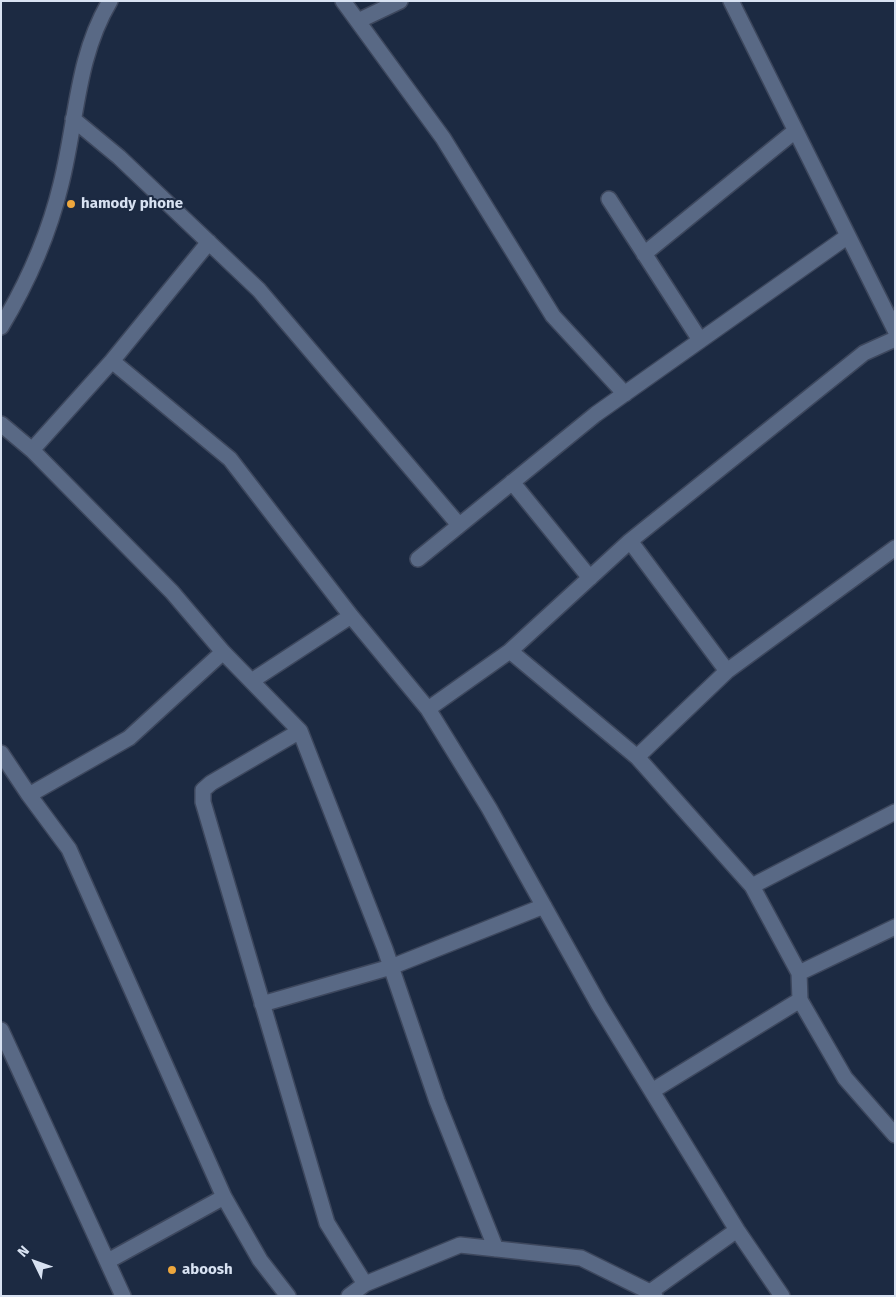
<!DOCTYPE html>
<html>
<head>
<meta charset="utf-8">
<style>
	body { margin:0 }
	#map { position:relative; width:896px; height:1297px; overflow:hidden; background:#1c2a42; font-family:"Fira Sans",sans-serif }
	canvas { display:block }
	.frame { position:absolute; inset:0; border:2px solid #d8e2f2; pointer-events:none }
	.north { position:absolute; left:10px; top:1237px; width:50px; height:50px; -webkit-text-stroke:4px #1c2a42; paint-order:stroke; rotate:312deg; font-size:14px; font-weight:700; line-height:20px; text-align:center; color:#d8e2f2 }
	.north::after { content:''; display:block; margin:auto; width:18px; height:22px; background:#d8e2f2; clip-path:polygon(50% 0,100% 100%,50% 72%,0 100%) }
</style>
</head>
<body>
<div id="map">
<canvas width="896" height="1297"></canvas>
<div class="frame"></div>
<div class="north">N</div>
</div>
<script>
const ctx = document.querySelector('canvas').getContext('2d');
ctx.lineJoin = 'round';
function stroke(path, color, width, dash) {
  ctx.strokeStyle = color;
  ctx.lineWidth = width;
  ctx.lineCap = dash ? 'butt' : 'round';
  ctx.setLineDash(dash || []);
  ctx.stroke(path);
}
function drawText(font, color, halo, rows, align = 'center') {
  ctx.font = font + ' "Fira Sans",sans-serif';
  ctx.lineWidth = 4;
  ctx.setLineDash([]);
  ctx.textBaseline = 'middle';
  ctx.strokeStyle = halo;
  ctx.fillStyle = color;
  for (const [text, x, y, turn = 0] of rows) {
    ctx.save();
    ctx.translate(x, y);
    ctx.rotate((+turn || 0) * Math.PI / 180);
    ctx.textAlign = isNaN(turn) ? turn : align;
    if (halo) ctx.strokeText(text, 0, 0);
    ctx.fillText(text, 0, 0);
    ctx.restore();
  }
}
const minor = new Path2D(`
	M343,1L443,138L553,316L625,394
	M731,1L895,330
	M358,21L400,1
	M73,119L119,157L259,290L459,525
	M609,199L700,340
	M644,254L795,131
	M1,327C28,282 49,234 61,184C77,121 76,58 110,1
	M112,361L230,459L351,616L428,709L489,808L599,1005L737,1230L782,1296
	M1,424L32,450L172,592L223,652L300,731L385,949L437,1101L496,1249
	M32,450L112,361L209,242
	M512,482L590,578
	M630,541L727,671
	M418,559L596,414L848,236
	M510,651L637,757L752,886L799,973L800,1000L845,1078L895,1135
	M253,680L351,616
	M428,709L510,651L630,541L864,353L895,339
	M300,731L211,783L203,790V802L327,1223L365,1284
	M1,753L29,795L69,849L224,1197L260,1260L288,1296
	M637,757L727,671L895,548
	M29,795L129,738L223,652
	M752,886L895,812
	M799,973L895,927
	M262,1004L391,967L544,906
	M1,1030L123,1296
	M652,1091L800,1000
	M108,1261L224,1197
	M650,1292L737,1230
	M349,1296L365,1284L460,1245L581,1258L650,1292L655,1296`);
stroke(minor, '#3d475d', 18);
stroke(minor, '#596985', 15);
for (const [x, y, r, color] of [
	[71,204,5,"#eea73d"],
	[172,1270,5,"#eea73d"]
]) {
  const dot = new Path2D();
  dot.arc(x, y, r, 0, 2 * Math.PI);
  ctx.fillStyle = color;
  ctx.fill(dot);
  stroke(dot, '#1c2a42', 2);
}
drawText('bold 15px', '#d8e2f2', '#1c2a42', [
	["hamody phone",81,204],
	["aboosh",182,1270]
], 'left');
</script>
</body>
</html>
